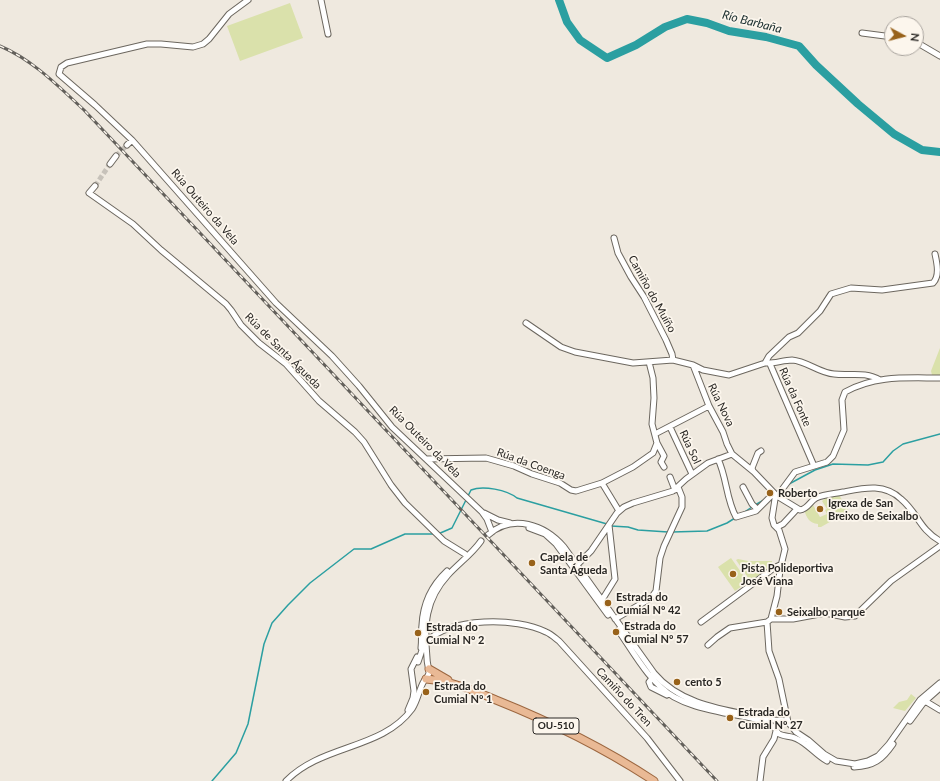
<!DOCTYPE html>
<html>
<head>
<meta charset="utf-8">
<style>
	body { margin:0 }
	#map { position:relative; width:940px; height:781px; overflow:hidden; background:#efe9df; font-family:Lato,sans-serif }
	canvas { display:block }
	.north { position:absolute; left:884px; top:16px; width:40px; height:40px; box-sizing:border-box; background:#fcf6ed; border:1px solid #a8a39d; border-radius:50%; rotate:97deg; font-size:11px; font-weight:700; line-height:16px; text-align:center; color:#292724 }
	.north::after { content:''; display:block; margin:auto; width:14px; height:18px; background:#98621a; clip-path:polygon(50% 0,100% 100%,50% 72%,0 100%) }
</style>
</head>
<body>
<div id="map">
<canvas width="940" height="781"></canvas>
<div class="north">N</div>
</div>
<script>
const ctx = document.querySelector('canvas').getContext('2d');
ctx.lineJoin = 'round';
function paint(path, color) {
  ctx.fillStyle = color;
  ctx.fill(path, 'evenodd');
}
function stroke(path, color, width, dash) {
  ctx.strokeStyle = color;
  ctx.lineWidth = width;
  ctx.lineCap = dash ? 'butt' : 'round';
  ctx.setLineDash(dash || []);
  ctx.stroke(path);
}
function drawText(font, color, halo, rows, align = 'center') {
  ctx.font = font + ' Lato,sans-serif';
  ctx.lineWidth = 3.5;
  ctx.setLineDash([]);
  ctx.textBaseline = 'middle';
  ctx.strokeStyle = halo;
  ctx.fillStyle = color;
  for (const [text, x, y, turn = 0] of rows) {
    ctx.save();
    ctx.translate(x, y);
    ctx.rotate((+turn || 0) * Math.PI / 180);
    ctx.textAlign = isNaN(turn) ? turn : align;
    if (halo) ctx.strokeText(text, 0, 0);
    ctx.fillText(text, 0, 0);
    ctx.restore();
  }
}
paint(new Path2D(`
	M290,3L303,38L240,61L227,26Z
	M940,348V375H932L931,371Z
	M839,495L849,511L821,527H818V524C809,523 807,518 804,510L813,505L820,517L827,514L825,510L827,509L822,501L826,498Z
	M731,558L748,582L735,591L718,567Z
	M738,559L748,561H772C774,571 758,577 751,582L736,560Z
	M911,694L916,698L905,711L893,708L899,702L907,700Z`), '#dae1ab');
stroke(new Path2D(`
	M789,484L815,470L833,464L868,465L883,462L893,451L903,444L940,434
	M755,505L764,500
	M743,513L752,507
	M611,526L628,527L638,530L668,532
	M672,532L707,531L727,523L735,518
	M438,534L452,528L471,490C483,485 507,490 517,498L607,524
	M212,781L236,753L248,724L264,644L272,623L288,605L310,583L354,549H371L405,534H434`), '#2b9fa1', 1.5);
stroke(new Path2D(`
	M559,0L567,22L580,40L607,58L636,45L665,27L687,19L707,23L729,31L766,37L799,46L816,65L858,104L894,134L922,150L940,152`), '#2b9fa1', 8);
stroke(new Path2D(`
	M116,156L127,145
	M95,186L110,164`), '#c7c2ba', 5, [5, 2.5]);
const minor = new Path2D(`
	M248,0L229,14L209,39L203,44L193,47L161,44H147L67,63L61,67L59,74L95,105L132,140L276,303L332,356L359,386L392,427L482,512L487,519L492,532
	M321,0L328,34
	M862,33L885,36L892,34
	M916,42L940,56
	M127,145L132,140
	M110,164L116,156
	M95,186L89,193L133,224L161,250L226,304L231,310L241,325L259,343L286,364L319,401L355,432L364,442L391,485L405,503L444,541L465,554
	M614,238L618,253L631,277L644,297L666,340L672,354L673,360
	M526,323L561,347L575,352L633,363L673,360L693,365L703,370L729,375L765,363C774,364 783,360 792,360C807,361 819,373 834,374C850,376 865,371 880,380
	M765,363L769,356L789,337L798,333L820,311L831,294L851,288L882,290L933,283C940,276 937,263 935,254
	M770,364L814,466
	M693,365L709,406L723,432L727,444L732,454L754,472L777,496L800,510C808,509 810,501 816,498C825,494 834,494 843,492C864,488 884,483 901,499C918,513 919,529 940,541
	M940,378C906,378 876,375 845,392L842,400L844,430L833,456L827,462L795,472L775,499L772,518L774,525L779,530L785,549L780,570L777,596L771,619L767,622L769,651L779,679L788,722L796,732L808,740L824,754L836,761L855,764L868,761L878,756L889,744L920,700L940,683
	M670,427L692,474
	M655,434L709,406
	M657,443L664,456L661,462L664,467
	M426,459L486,458L514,466L532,474L560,483L571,490L576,491L602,483L633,467L653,453L657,443L652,424L654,398L653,378L649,362
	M718,459C727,478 726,499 736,517L756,511L772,495L777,496
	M753,471L752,468L758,453L761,451
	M670,477L675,490
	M602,483L619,511
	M743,487L752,504L757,509
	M484,513L498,520L510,523
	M777,527L783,524L797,509
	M529,528L545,534L556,544L608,615
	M488,535C513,513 545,525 564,547L654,673C683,708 732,710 774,720C779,721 783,719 788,722
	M576,566L591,551L617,513L624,507L633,503L673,491L686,479L708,463L732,454
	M602,600L615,579L609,525
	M615,619L651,598L656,591L660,558L664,546L682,507V497L678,487
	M771,619H793L825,613L845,617L855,616L891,581L940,546
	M701,622L774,568L782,564
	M618,630C634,653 649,682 674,697C690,706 707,709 724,713C741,716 762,718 776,729
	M708,645L717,637L730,628L767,622
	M421,648C422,640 421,633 422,625C423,604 431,586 447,571
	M418,662C420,657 423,645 426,642C451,617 516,617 546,632C551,634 555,638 559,641L647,738L680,781
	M653,677L649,682L651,687L667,695
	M925,701L940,710
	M408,710L413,698L414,691L411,669L417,657
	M910,721L924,702L940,688
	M776,726C775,739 789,734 797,739C808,744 816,755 827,761
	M854,767C874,766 882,760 893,744
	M286,781C322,744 382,750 412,709C418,700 419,689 424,681C426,678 428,677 429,673C429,668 427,664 427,658C424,625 425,600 448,575C459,563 472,554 481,541
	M760,781L763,757L774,739L776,731`);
const major = new Path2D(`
	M429,669L448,680
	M426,679C451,681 473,690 496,700C551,722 604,748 654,781`);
stroke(minor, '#6c675f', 7);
stroke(major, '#9c6740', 9);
stroke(minor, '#fff', 5);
stroke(major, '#e9b995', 7);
const rail = new Path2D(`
	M0,46C33,60 58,86 84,110L717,781`);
stroke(rail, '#63605b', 3);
stroke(rail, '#fcf6ed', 1.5, [4.5]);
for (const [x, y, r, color] of [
	[770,493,4,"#98621a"],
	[820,509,4,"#98621a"],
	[532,563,4,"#98621a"],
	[733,574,4,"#98621a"],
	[608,603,4,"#98621a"],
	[779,612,4,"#98621a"],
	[616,632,4,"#98621a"],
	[418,633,4,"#98621a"],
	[677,682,4,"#98621a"],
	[426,692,4,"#98621a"],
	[730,718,4,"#98621a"]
]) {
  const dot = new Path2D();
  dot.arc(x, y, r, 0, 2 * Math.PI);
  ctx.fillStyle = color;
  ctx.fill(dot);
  stroke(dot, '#fcf6ed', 1.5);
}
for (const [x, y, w] of [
	[556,726,46]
]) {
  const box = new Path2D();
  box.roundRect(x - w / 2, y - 8, w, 16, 3);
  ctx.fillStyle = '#fcf6ed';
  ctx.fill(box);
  stroke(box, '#292724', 1);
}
drawText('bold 10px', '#292724', null, [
	["OU-510",556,726]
]);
drawText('11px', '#292724', '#fcf6ed', [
	["Rúa Outeiro da Vela",205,207,49],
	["Camiño do Muíño",652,294,61],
	["Rúa de Santa Águeda",283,351,45],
	["Rúa da Fonte",795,397,66],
	["Rúa Nova",721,405,64],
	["Rúa Outeiro da Vela",425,442,45],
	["Rúa Sol",690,447,65],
	["Rúa da Coenga",531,464,20],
	["Camiño do Tren",624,697,47]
]);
drawText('bold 11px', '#292724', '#fcf6ed', [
	["Roberto",778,493],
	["Igrexa de San",828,503],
	["Breixo de Seixalbo",828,516],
	["Capela de",540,557],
	["Santa Águeda",540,570],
	["Pista Polideportiva",741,568],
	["José Viana",741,581],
	["Estrada do",616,597],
	["Cumial Nº 42",616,610],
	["Seixalbo parque",787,612],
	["Estrada do",624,626],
	["Cumial Nº 57",624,639],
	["Estrada do",426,627],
	["Cumial Nº 2",426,640],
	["cento 5",685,682],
	["Estrada do",434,686],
	["Cumial Nº 1",434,699],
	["Estrada do",738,712],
	["Cumial Nº 27",738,725]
], 'left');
drawText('italic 12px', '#1a2e2f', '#fcf6ed', [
	["Río Barbaña",752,22,14]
]);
</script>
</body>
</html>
